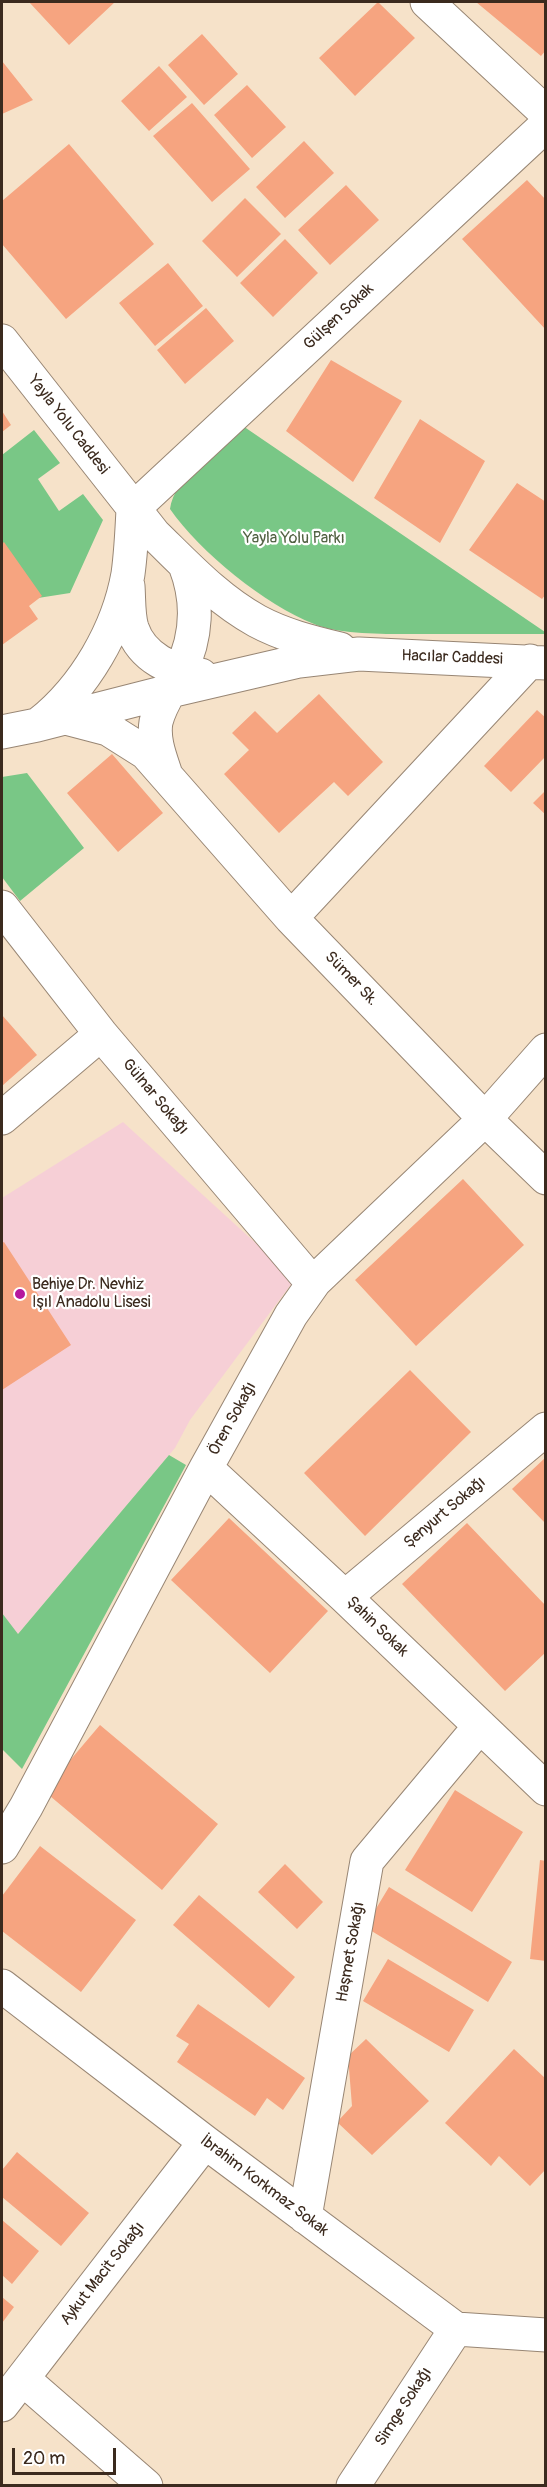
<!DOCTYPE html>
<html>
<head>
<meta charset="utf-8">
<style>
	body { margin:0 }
	#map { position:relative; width:547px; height:2487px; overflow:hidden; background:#f6e2c9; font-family:Pangolin,sans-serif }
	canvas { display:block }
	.frame { position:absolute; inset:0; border:3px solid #3b2a1e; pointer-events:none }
	.scale { position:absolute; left:12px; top:2448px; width:104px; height:27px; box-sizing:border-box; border:3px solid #3b2a1e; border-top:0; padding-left:8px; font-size:18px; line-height:21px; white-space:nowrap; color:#3b2a1e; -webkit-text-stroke:4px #fff; paint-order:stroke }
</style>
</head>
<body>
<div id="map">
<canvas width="547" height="2487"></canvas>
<div class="frame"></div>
<div class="scale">20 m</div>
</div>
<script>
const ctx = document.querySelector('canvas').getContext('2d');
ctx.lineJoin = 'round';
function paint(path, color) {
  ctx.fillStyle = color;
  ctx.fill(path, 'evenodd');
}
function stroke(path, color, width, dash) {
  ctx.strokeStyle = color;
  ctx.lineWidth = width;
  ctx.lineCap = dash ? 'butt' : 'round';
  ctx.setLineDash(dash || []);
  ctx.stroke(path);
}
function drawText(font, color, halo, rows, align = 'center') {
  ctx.font = font + ' Pangolin,sans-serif';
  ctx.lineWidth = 4.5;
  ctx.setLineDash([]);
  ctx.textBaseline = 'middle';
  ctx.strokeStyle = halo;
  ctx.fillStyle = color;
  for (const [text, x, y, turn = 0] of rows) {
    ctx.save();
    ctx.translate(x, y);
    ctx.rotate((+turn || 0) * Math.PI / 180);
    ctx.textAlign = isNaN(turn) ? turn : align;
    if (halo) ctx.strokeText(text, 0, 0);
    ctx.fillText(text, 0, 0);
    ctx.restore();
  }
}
paint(new Path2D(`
	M123,1122L295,1279L190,1420L175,1448L17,1635L2,1613V1198Z`), '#f6cfd6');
paint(new Path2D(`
	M240,424L545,632V634C503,634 460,634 418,634C389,634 340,635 314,624C265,605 200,552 170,509C174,478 218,446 240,424Z
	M34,430L60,463L38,479L59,511L83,494L103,520L70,593L38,598L2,624V455Z
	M27,773L84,848L20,901L2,877V777Z
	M169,1455L186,1465L22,1769L2,1749V1613L18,1634Z`), '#79c786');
paint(new Path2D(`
	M29,2H115L69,45Z
	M378,2L415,38L355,96L319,58Z
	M476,2H546V50L541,56Z
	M202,34L238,74L204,105L168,65Z
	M2,61L33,100L2,114Z
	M159,66L187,97L149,131L121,101Z
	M247,85L286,127L252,158L214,115Z
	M192,103L250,169L212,202L153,136Z
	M304,141L334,173L285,218L256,187Z
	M69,144L154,244L66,319L2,244V201Z
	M527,180L546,200V330L462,239Z
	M346,185L379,220L330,265L298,230Z
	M245,198L281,234L237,277L202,241Z
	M285,239L318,273L273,317L240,283Z
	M168,263L203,306L155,346L119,303Z
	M206,308L234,341L185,384L157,350Z
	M331,360L402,401L353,482L286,431Z
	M2,411L11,425L2,432Z
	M420,419L485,461L440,543L374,498Z
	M517,483L546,502V594L542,599L469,550Z
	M4,542L42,596L29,606L38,619L2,645V544Z
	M319,694L383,762L348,796L334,782L279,833L224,774L249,750L232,733L255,711L277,733Z
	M537,710L546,718V756L511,792L484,766Z
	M112,754L163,813L118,852L67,793Z
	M546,790V815L533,803Z
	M2,1015L37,1055L2,1086Z
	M463,1179L524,1245L416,1346L355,1280Z
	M4,1242L71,1345L2,1390V1243Z
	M410,1370L471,1432L365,1536L304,1473Z
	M546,1457V1524L512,1489Z
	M229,1518L328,1611L270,1673L171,1580Z
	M467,1523L546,1606V1652L505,1691L402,1584Z
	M100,1725L218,1824L162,1890L44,1791Z
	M455,1790L523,1832L472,1912L405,1870Z
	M40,1846L136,1920L81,1992L2,1931V1896Z
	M540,1860L546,1861V1961L530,1959Z
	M285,1864L323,1902L297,1929L258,1892Z
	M389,1887L512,1962L488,2002L365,1927Z
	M199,1895L295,1977L269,2008L173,1925Z
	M388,1959L474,2010L449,2052L363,2001Z
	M198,2004L305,2078L283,2110L267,2098L255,2116L177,2062L189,2044L176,2036Z
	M366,2039L429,2101L372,2155L337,2122L352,2106L348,2056Z
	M514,2049L546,2079V2169L530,2186L499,2156L491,2166L445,2123Z
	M17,2152L89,2213L61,2246L2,2197V2170Z
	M2,2220L39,2251L12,2284L2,2275Z
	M2,2297L14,2307L2,2323Z`), '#f6a480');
const minor = new Path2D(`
	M427,2L546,113
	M2,341L154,534C186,565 217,599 257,621C283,635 311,642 340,649
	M133,509L546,125
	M128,586C129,599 128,615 132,628C142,658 172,671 201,675
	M66,718L108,729L146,753L291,918L485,1119L546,1178
	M40,723C85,687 118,630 128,574C131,552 132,531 133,509
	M2,732L37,725L170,691L299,661L359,654L546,663
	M165,772C160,757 153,739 156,722C160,704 172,689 180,672C197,638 199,601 185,565
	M2,907L101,1034L304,1273L315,1281
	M291,918L530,661
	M2,1118L101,1034
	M206,1468L345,1597L546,1789
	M345,1597L546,1429
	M2,1847L26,1807L206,1468L291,1315L315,1281L485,1119L546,1050
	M2,1986L205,2142L456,2329L546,2335
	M305,2217L367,1861L480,1726
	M23,2379L146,2486
	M2,2405L205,2142
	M353,2486L456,2329`);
stroke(minor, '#988674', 35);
stroke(minor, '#fff', 33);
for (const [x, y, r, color] of [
	[20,1294,6,"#b5179e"]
]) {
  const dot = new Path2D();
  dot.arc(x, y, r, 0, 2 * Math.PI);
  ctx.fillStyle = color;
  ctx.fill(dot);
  stroke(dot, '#fff', 2);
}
drawText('16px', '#3b2a1e', '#fff', [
	["Gülşen Sokak",339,317,-43],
	["Yayla Yolu Caddesi",68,425,52],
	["Hacılar Caddesi",452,658,2],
	["Sümer Sk.",351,979,46],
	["Gülnar Sokağı",155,1097,50],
	["Ören Sokağı",233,1419,-61],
	["Şenyurt Sokağı",445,1513,-40],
	["Şahin Sokak",377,1627,44],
	["Haşmet Sokağı",351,1952,-80],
	["İbrahim Korkmaz Sokak",264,2186,37],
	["Aykut Macit Sokağı",103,2274,-52],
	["Simge Sokağı",404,2407,-57]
]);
drawText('16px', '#516142', '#fff', [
	["Yayla Yolu Parkı",294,539]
]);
drawText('16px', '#3b2a1e', '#fff', [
	["Behiye Dr. Nevhiz",32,1285],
	["Işıl Anadolu Lisesi",32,1303]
], 'left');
</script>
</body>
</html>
